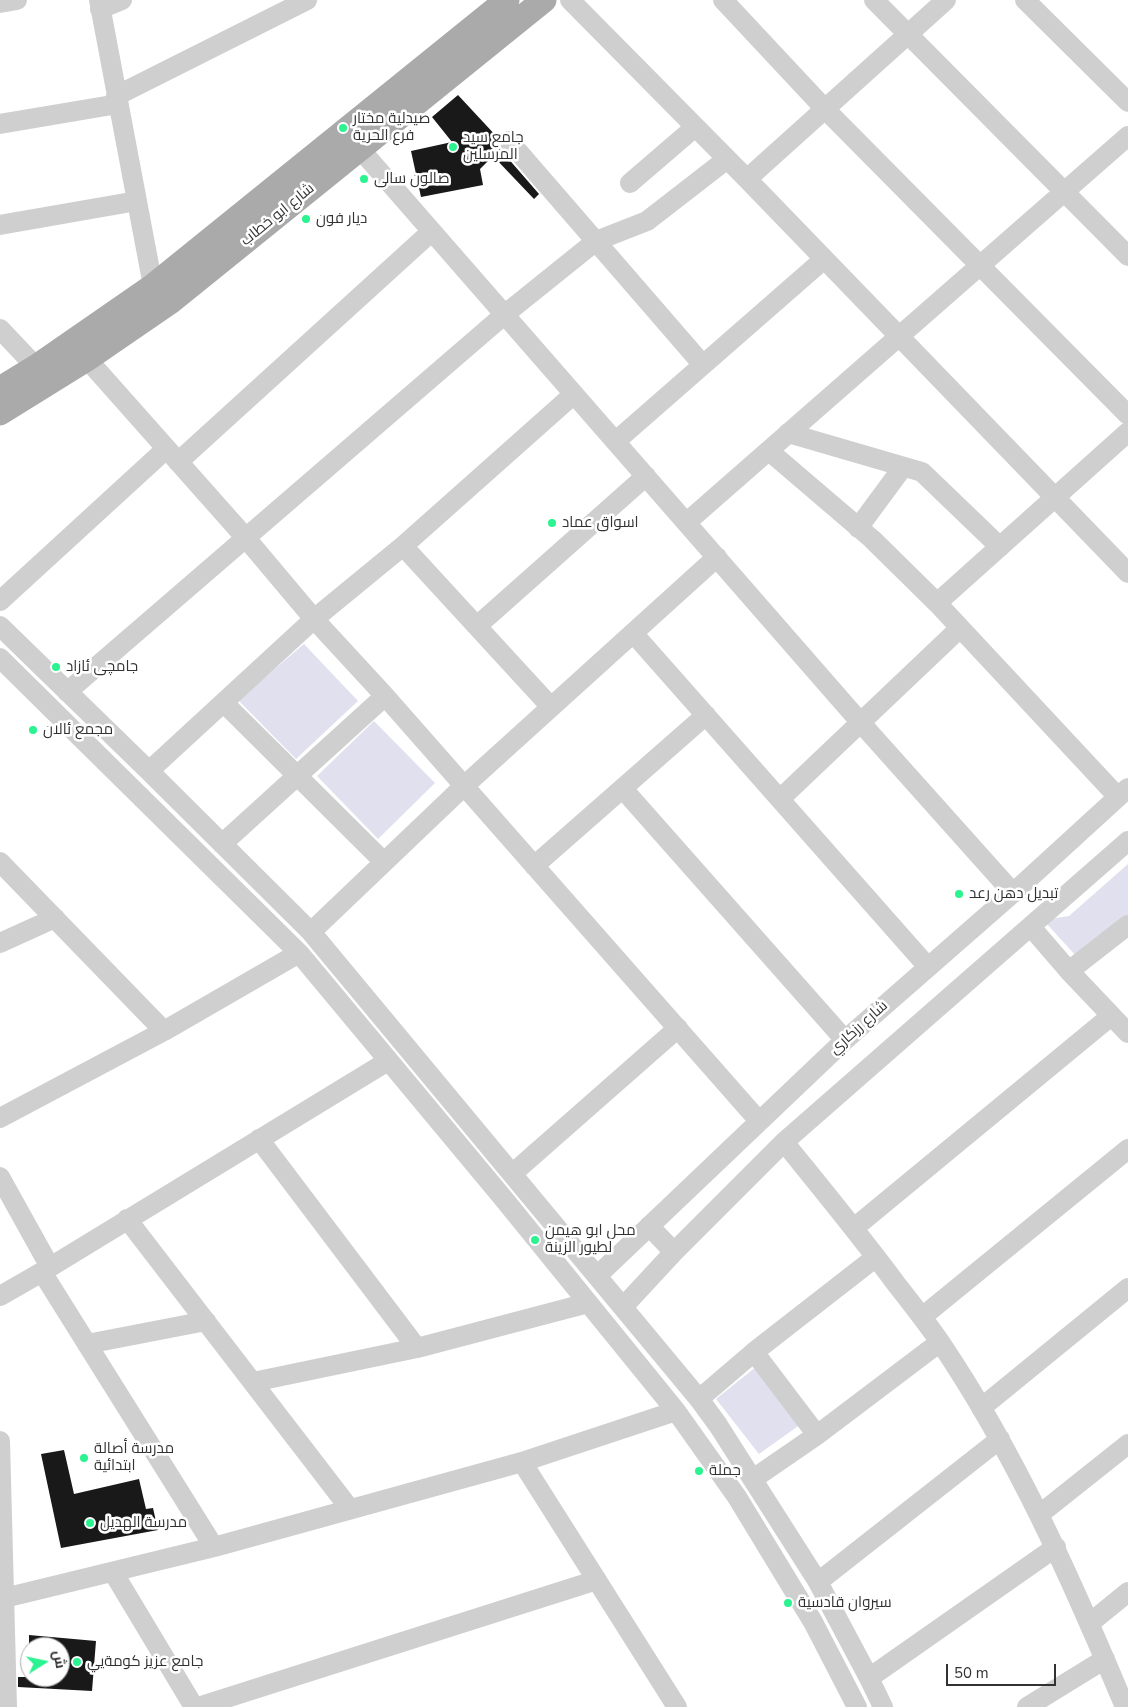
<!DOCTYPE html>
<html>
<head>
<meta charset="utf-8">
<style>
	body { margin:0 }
	#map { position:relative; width:1128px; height:1707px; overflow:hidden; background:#fff; font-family:"Nunito Sans",Cairo,sans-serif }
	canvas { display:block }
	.north { position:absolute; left:20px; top:1637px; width:50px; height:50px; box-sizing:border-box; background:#fff; border:1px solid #adadad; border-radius:50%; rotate:80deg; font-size:14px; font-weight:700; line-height:20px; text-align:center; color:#323232 }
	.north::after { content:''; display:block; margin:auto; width:18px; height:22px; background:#2af38f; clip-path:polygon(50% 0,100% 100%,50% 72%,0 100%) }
	.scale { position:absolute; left:946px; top:1664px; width:110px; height:22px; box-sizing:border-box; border:2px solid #323232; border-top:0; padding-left:6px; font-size:15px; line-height:18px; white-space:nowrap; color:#323232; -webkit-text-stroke:4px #fff; paint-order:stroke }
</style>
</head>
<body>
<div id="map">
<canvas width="1128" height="1707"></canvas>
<div class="north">ش</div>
<div class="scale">50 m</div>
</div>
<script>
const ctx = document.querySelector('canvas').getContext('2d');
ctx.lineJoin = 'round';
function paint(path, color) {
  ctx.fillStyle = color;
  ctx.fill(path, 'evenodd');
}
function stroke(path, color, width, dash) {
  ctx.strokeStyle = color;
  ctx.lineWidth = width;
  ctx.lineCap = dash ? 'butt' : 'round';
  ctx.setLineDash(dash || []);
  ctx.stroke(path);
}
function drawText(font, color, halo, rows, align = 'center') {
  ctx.font = font + ' "Nunito Sans",Cairo,sans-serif';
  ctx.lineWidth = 5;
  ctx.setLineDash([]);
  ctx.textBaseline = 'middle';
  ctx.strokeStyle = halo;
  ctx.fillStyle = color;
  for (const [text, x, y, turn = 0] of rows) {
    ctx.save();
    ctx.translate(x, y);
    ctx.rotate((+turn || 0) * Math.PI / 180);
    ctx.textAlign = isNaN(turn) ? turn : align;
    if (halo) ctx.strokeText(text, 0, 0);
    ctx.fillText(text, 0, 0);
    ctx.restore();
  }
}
paint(new Path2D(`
	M304,644L358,701L296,759L238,700Z
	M374,721L435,783L378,839L317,776Z
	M1128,864V915L1076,956L1046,923L1056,918L1069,916Z
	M757,1366L801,1424L759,1454L716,1399Z`), '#e0e0ef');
paint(new Path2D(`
	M458,95L498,138L497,144L500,149L539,194L534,199L493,156L480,169L483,185L421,197L411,151L452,142L432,117Z
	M64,1450L74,1494L139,1479L146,1509L153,1508L158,1530L61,1548L41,1454Z
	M29,1635L96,1641L92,1691L18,1687V1677H60V1647H29Z`), '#191919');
stroke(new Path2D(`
	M99,0L153,286
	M570,0L747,179L1128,573
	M723,0L825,109L1128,415
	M874,0L1128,256
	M1025,0L1128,102
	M0,3L17,0
	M100,9L122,0
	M116,96L307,0
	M0,124L118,104
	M509,141L703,365
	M360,149L861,723L1013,893
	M747,179L946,0
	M630,183L694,128
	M0,225L137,201
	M0,329L36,367
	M87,359L245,537L314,619L385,696L759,1121
	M788,433L922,472L1000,547
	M616,441L823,260
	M769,451L872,539L937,603L1118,797
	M178,462L431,232
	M687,522L1128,136
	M858,528L903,467
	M403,546L551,707
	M0,601L166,449
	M937,603L1128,432
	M0,626L149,771L311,932L699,1399L718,1425L818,1582L869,1678L883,1707
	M477,626L646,476
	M633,633L928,967
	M0,658L299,953L503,1198L676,1411L737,1497L813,1622L857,1707
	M67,692L504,315L596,241L647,221L727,159
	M224,703L384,862
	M149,771L314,619L403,546L574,394
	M623,789L845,1040
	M780,799L960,628
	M222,844L385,696
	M0,862L164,1031
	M534,866L706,715
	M1031,927L1069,971L1128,1033
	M311,932L464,786L717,557
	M0,943L55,918
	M1069,971L1128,925
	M0,1118L164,1031L299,953
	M259,1139L417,1348
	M784,1142C822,1189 861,1236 897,1285C912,1304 927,1323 940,1342C1017,1456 1072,1581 1125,1707
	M512,1174L678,1028
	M0,1177L50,1267
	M127,1219L350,1509
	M649,1226L674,1252
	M854,1228L1111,1016
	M42,1272L214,1547
	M597,1276L845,1040L1013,893L1128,788
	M0,1296L42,1272L388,1061
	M623,1307L674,1252L784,1142L1128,841
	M922,1317L1128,1149
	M87,1344L206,1321
	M754,1352L817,1435
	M253,1382L417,1348L588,1303
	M699,1399L754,1352L876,1257
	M981,1408L1128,1288
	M0,1441L7,1707
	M522,1462L677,1707
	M753,1479L817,1435L940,1342
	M1040,1514L1128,1444
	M113,1572L194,1707
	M818,1582L1000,1439
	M0,1599L214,1547L522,1462L676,1411
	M1090,1623L1128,1592
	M869,1678L1056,1547
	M198,1707L597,1580
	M1027,1707L1105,1659`), '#cfcfcf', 20);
stroke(new Path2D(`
	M0,389L36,367L153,286L507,0
	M0,413L87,359L170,302L544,0`), '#aaa', 25);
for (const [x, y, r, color] of [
	[343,128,5,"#2af38f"],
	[453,147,5,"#2af38f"],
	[364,179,5,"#2af38f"],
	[306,219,5,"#2af38f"],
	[552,523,5,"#2af38f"],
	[56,667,5,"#2af38f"],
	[33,730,5,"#2af38f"],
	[959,894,5,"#2af38f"],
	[535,1240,5,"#2af38f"],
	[84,1458,5,"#2af38f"],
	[699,1471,5,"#2af38f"],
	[90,1523,5,"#2af38f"],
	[788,1603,5,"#2af38f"],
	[77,1662,5,"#2af38f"]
]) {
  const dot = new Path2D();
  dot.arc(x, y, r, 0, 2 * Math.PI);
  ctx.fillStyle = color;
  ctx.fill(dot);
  stroke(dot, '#fff', 2);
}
drawText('15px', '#323232', '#fff', [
	["صيدلية مختار",353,119],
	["فرع الحرية",353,136],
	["جامع سيد",463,138],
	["المرسلين",463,155],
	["صالون سالى",374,179],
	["ديار فون",316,219],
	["اسواق عماد",562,523],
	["جامچی ئازاد",66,667],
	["مجمع ئالان",43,730],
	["تبديل دهن رعد",969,894],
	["محل ابو هيمن",545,1231],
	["لطيور الزينة",545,1248],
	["مدرسة أصالة",94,1449],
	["ابتدائية",94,1466],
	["جملة",709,1471],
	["مدرسة الهديل",100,1523],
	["سيروان قادسية",798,1603],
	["جامع عزيز كومةيي",87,1662]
], 'left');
drawText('15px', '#323232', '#fff', [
	["شارع ابو خطاب",278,215,-39],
	["شارع رزكاري",859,1028,-42]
]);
</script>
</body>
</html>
